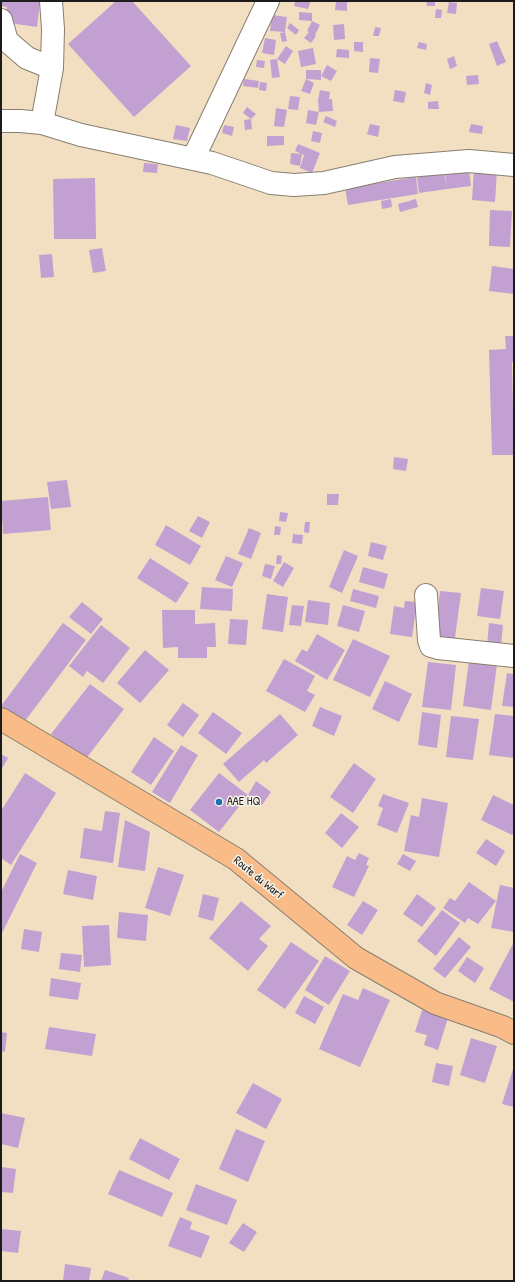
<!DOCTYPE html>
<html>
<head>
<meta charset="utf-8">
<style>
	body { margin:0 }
	#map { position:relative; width:515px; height:1282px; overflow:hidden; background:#f2dfc2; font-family:"Patrick Hand",sans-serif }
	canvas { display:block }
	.frame { position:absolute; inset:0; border:2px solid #1c1c1c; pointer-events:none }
</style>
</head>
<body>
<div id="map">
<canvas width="515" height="1282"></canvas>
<div class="frame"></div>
</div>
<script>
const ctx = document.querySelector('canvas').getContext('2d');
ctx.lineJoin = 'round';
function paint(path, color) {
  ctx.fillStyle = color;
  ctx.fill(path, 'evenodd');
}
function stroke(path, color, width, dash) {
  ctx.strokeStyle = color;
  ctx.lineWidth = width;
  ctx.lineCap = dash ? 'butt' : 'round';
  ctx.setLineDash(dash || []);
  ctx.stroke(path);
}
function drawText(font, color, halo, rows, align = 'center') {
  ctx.font = font + ' "Patrick Hand",sans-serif';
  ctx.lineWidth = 3;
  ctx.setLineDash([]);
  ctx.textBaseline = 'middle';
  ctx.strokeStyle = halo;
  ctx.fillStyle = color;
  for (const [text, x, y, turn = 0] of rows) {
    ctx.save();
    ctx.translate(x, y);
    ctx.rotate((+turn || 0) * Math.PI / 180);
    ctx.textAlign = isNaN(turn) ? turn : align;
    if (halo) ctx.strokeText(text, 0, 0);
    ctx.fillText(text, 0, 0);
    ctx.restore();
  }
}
paint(new Path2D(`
	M1,1H40L37,27L9,23L6,17L7,7L1,6Z
	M116,1H132L191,66L134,117L68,44Z
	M295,1H311L308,9L294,6Z
	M336,1H347V11L335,10Z
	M426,1H435V6H427Z
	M449,2L457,3L456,14L447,13Z
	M436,9L442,10L441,18H435Z
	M299,12L312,13V21L320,25L315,35L316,36L311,43L304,38L309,32L307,31L312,21L299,20Z
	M272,15L287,17L285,32L270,31Z
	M290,23L299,30L296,35L287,28Z
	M344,24L345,39L334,40L333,25Z
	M375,27L381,28L379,36H373Z
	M285,32L287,41L282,42L280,33Z
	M265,38L276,40L274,55L262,53Z
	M497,41L506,62L497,66L489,44Z
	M354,42H363V52L354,51Z
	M419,42L427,44L426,50L417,48Z
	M286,46L293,51L285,64L277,59Z
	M313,48L316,64L301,67L298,51Z
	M337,49L349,50V58L336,57Z
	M454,56L457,66L450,69L447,59Z
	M370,58L380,59L378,73L369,72Z
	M277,59L280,77L272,78L270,60Z
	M257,60L265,61L264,68L256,67Z
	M327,65L337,71L331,81L321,76Z
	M306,70H321V80L306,79L314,83L310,94L301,91L306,79Z
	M478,75L479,84L467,85L466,76Z
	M244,79L259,81L258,88L243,86Z
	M260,82L267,83L266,91L259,90Z
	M426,83L432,85L430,95L424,93Z
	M320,90L330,92L329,99H332L333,111L319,112L318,100Z
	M395,90L406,92L404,103L393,101Z
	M290,96L300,97L298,110L288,109Z
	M438,101L439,109H428V102Z
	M247,107L256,114L251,119L243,113Z
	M276,108L287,110L284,127L274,126Z
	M308,110L319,112L316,125L306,123Z
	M326,116L337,121L335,127L323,122Z
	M251,119L252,129L245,130L244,120Z
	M370,124L380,126L378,137L367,134Z
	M471,124L483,126L482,134L469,132Z
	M176,125L190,128L187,141L173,139Z
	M224,125L234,127L232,136L222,133Z
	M313,131L322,133L320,143L311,141Z
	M267,136H284V145L267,146Z
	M298,144L320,153L312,173L300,168L304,155L295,151Z
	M291,153L302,154L300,166L290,164Z
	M144,163L158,164L157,173L143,172Z
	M469,169L471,186L447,189L445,172Z
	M474,169L497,171L495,202L472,200Z
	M444,172L447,189L419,193L417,176Z
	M416,177L418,194L348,205L345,188Z
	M95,178L96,239H54L53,179Z
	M391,199L392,207L382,209L381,201Z
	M416,199L418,207L400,212L398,204Z
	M490,210L512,211L510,247L489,246Z
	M102,248L106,271L93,273L89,250Z
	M52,254L54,277L41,278L39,255Z
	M492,266L514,269V294L489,291Z
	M505,336H514V362H512L514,455H492L489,350L506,349Z
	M394,457L408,459L406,471L393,469Z
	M67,480L71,507L51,509L47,482Z
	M327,494H339L338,505H327Z
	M48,497L51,530L3,534L1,501Z
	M280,512L288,513L286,522L279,521Z
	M198,516L210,522L202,538L189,531Z
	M305,522H310L309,533L304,532Z
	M166,525L201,546L190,565L155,545Z
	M275,526L281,527L280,535H274Z
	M249,528L261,533L251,559L238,554Z
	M293,534L303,535L302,544L292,543Z
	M371,542L387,546L383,560L368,556Z
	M344,550L358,556L342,593L329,587Z
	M277,555L282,556L281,564H276Z
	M226,556L243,563L232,587L215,580Z
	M150,558L189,583L176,603L137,578Z
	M284,562L294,568L283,587L273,581Z
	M265,564L275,566L271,579L262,576Z
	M363,567L388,574L384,589L359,582Z
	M202,587L233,589L232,611L200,609Z
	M481,588L504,591L500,619L477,616Z
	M353,589L379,596L376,608L350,601Z
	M440,591L461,593L454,645L434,643Z
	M267,594L288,597L283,632L262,629Z
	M308,600L330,603L328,625L305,622Z
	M405,601L417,602L412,637L390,634L394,606L404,608Z
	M82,602L103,619L91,634L69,617Z
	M292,605L304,606L301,626L289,625Z
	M343,605L365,611L359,632L337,626Z
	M162,610H195V624L215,623L216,647H207V658H178V647L163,648Z
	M230,619L248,620L246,645L228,644Z
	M63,623L86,640L22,725L1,709V706Z
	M489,623L503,625L501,646L487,645Z
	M101,625L130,648L103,683L87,671L83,677L69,666Z
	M317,634L345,650L327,680L295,661L302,649L307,652Z
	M353,639L390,656L370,697L333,680Z
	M145,650L169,670L140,703L117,683Z
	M284,659L315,676L307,691L315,695L305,712L266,691Z
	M469,661L497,664L491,710L463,706Z
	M428,662L456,665L451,710L422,707Z
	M507,673L514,674V707L502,706Z
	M385,681L412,694L399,722L372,709Z
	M90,684L124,709L85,760L51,734Z
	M183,703L199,715L183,737L167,725Z
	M320,707L342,716L334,736L312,726Z
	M213,712L242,733L226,754L198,733Z
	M422,712L441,715L437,748L418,745Z
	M280,714L298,735L266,763L264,760L239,782L223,764Z
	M495,714L514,716V758L489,755Z
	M451,716L479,719L473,760L446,757Z
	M154,737L174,751L151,785L131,772Z
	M181,745L198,755L170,803L152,792Z
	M1,754L8,758L1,770Z
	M354,763L376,779L353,813L330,797Z
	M25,773L56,793L11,865L1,858V811Z
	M219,773L248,795L256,781L271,792L262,805L248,795L219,832L190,810Z
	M383,794L409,803L397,833L377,825L383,808L378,806Z
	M493,795L514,805V832L512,835L481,820Z
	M422,798L448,803L439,857L404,851L411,815L419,817Z
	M105,811L120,813L113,863L80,858L84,828L102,831Z
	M341,813L359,827L342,848L325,833Z
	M125,820L150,832L145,871L118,867Z
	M486,839L505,851L496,866L476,853Z
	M359,853L369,858L366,865L369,866L354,897L332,887L347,856L355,860Z
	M20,854L37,863L1,935V892Z
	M403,854L416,861L410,871L397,864Z
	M158,867L184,875L170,916L145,908Z
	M68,870L97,876L93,900L63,894Z
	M469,882L496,901L478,924L468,918L465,923L443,908L450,898L455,901Z
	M500,885L514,888V932L491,928Z
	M203,894L219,898L213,921L198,917Z
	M417,894L436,908L422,927L403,914Z
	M241,901L271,926L259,939L268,946L248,971L209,938Z
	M363,901L378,910L362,935L347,925Z
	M442,910L460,923L436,956L417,941Z
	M119,912L148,915L146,941L117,938Z
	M109,925L111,965L84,967L82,926Z
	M24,929L42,932L39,952L21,949Z
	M459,937L471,947L445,978L433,969Z
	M291,942L319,961L285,1009L257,990Z
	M514,942V1002L489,989Z
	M61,953L82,955L80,972L59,969Z
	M325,956L350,971L329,1005L305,990Z
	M467,957L484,968L475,983L458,971Z
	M51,978L81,983L78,1000L49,996Z
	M363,988L390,1000L360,1067L319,1049L343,994L358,1000Z
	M304,996L324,1007L315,1024L295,1013Z
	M422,1010L448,1018L438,1050L424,1045L427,1035L415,1032Z
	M49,1027L96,1034L92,1056L45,1049Z
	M1,1032L7,1033L5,1052L1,1051Z
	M471,1038L497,1046L485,1083L460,1075Z
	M436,1063L453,1066L449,1086L432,1082Z
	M514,1066V1107L502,1104Z
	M253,1083L282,1099L266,1129L236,1113Z
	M1,1113L25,1118L18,1148L1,1144Z
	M236,1129L265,1141L248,1182L219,1169Z
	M140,1138L180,1159L169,1180L129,1159Z
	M1,1167L16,1169L13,1193L1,1192Z
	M119,1170L173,1193L162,1217L108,1194Z
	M196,1184L237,1200L227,1225L186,1210Z
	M180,1217L192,1222L190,1229L210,1236L201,1258L168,1246Z
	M243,1223L257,1232L244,1252L229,1243Z
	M1,1229L21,1231L18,1253L1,1251Z
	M65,1264L91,1268L89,1281H63Z
	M105,1270L129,1278L128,1281H101Z`), '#c2a0d2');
const minor = new Path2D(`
	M1,20L7,41L27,58L52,68
	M1,121H20L42,123L81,135L212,163L271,183L294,185L324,183L395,167L469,161L514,165
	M42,123L52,68L53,29L51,1
	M193,159L268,1
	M426,595L429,640L431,646L438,648L514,656`);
const major = new Path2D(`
	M1,719L236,859L356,958L435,1003L503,1027L514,1033`);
stroke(minor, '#877e6f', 24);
stroke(major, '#877e6f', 24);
stroke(minor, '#fff', 22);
stroke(major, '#f9bc89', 22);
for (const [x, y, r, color] of [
	[219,802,4,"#1f6fb2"]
]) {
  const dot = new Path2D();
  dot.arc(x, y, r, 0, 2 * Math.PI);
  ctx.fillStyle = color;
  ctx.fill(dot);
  stroke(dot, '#f7f3e8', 1.5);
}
drawText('12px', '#1c1c1c', '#f7f3e8', [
	["AAE HQ",227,802]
], 'left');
drawText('12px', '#1c1c1c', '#f7f3e8', [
	["Route du Warf",258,878,39]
]);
</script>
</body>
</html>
